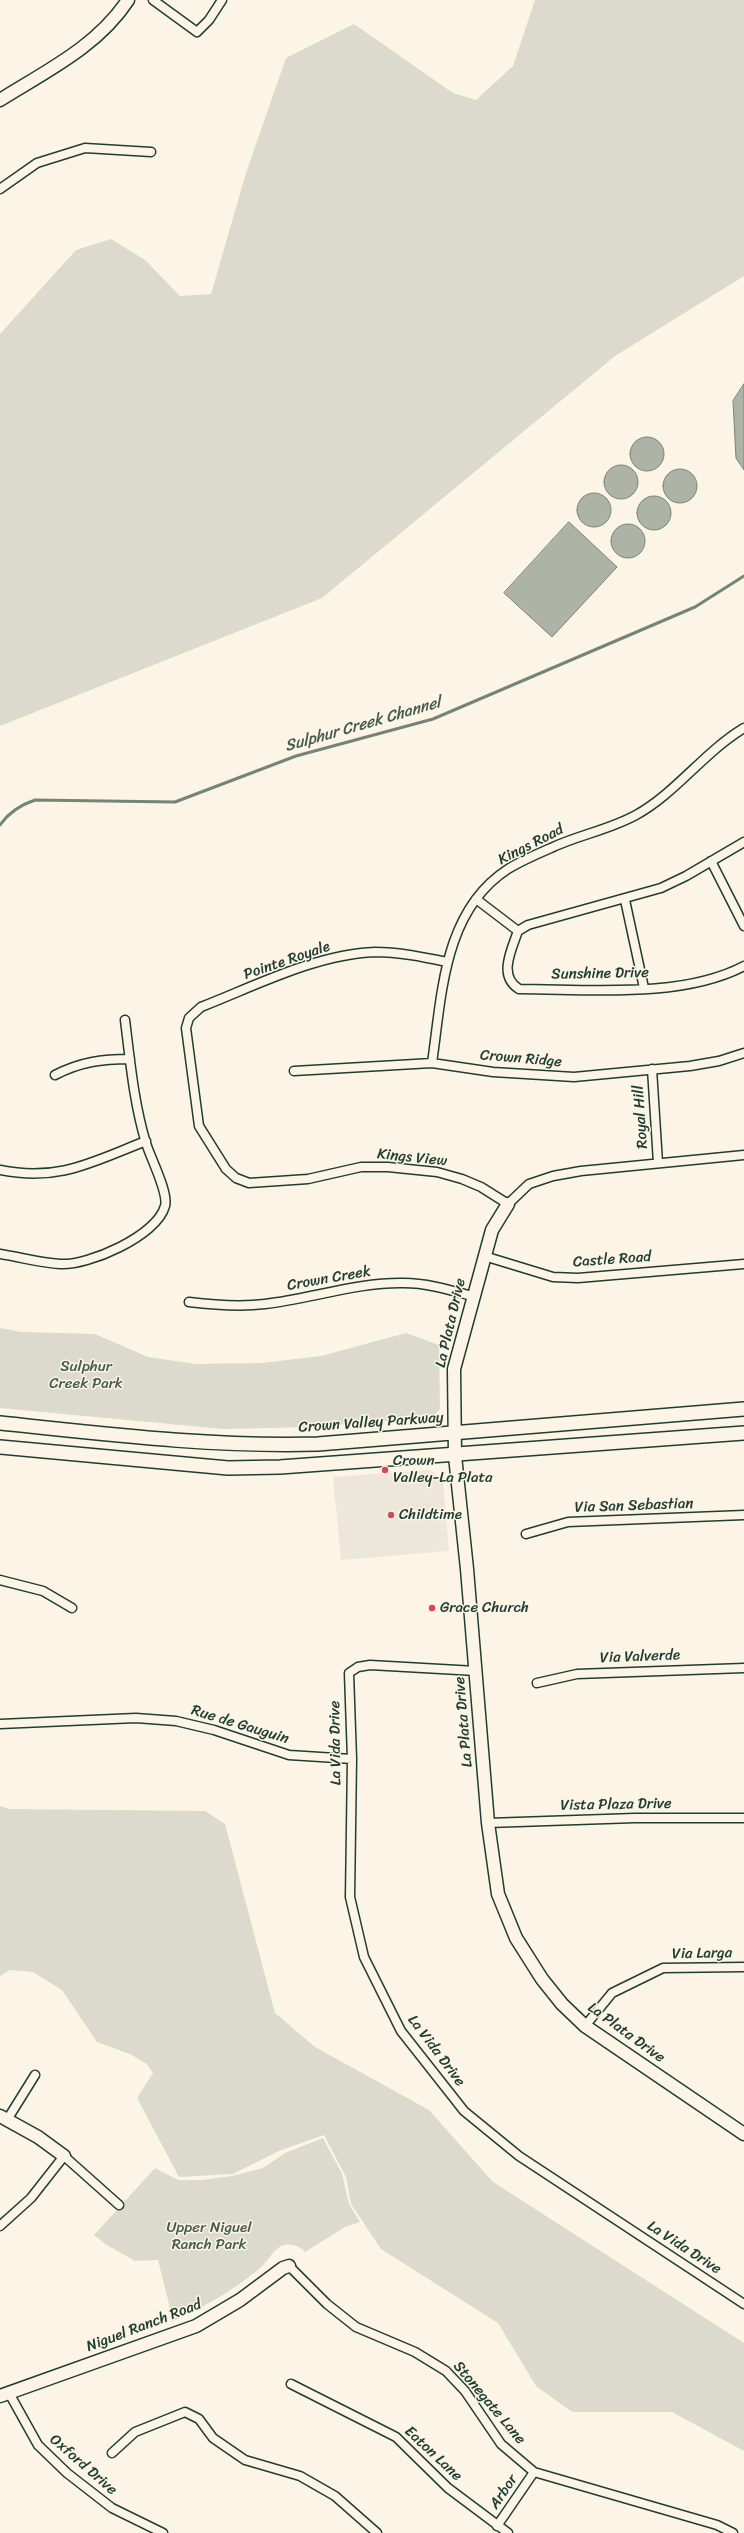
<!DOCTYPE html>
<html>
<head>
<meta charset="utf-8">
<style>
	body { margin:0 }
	canvas { display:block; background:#fcf5e5 }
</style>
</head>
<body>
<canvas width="744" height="2533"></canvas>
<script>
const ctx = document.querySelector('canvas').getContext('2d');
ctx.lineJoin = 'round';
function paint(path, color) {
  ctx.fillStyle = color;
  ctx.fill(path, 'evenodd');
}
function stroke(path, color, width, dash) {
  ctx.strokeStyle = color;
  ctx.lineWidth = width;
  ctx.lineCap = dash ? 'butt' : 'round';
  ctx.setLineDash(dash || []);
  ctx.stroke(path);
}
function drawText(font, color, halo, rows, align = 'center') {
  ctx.font = font + ' Sriracha,sans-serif';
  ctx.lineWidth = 3;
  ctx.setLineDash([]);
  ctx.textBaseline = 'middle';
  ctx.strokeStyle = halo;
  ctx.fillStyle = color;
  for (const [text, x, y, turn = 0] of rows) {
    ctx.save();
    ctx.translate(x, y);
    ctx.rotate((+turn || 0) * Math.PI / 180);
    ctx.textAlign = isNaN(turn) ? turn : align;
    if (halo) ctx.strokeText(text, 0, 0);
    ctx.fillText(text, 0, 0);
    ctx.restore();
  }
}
paint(new Path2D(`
	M429,1470L443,1479L449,1551L341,1560L333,1477Z`), '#ece7d8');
paint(new Path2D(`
	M535,0H744V276L615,356L322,598L0,726V334L76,250L111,239L145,260L180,296L211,294L246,173L286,58L354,24L453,93L476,100L513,66Z
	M0,1328L21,1332L95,1334L148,1357L196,1364L262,1363L321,1356L406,1333L439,1345L440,1409L432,1417L313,1427L223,1429L0,1408Z
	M0,1806L9,1809L205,1811L225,1824L275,2013L315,2047L429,2110L493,2182L744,2343V2451L672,2412H572L536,2386L498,2323L381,2249L351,2204L346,2177L324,2135L279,2151L233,2174L179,2177L137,2098L153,2073L147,2064L130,2054L97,2042L62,1990L33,1972L10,1970L0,1976Z
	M323,2138L342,2174L349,2204L360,2222L345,2227L305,2252C301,2246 288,2242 281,2246C271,2252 267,2263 258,2270C230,2292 203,2308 171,2322V2312L158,2260L135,2261L105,2244L94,2235L155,2168L178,2180H202L232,2176L263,2168L285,2153Z`), '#dcdacc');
const water = new Path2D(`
	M744,384V470L736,458L733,401Z
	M630 454a17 17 0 1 1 34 0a17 17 0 1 1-34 0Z
	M604 482a17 17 0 1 1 34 0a17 17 0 1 1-34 0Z
	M663 486a17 17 0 1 1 34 0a17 17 0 1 1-34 0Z
	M577 510a17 17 0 1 1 34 0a17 17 0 1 1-34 0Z
	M637 513a17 17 0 1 1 34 0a17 17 0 1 1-34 0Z
	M569,522L617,567L552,637L504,593Z
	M611 541a17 17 0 1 1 34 0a17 17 0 1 1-34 0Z`);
paint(water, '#aeb3a7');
stroke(water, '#758479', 1);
stroke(new Path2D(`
	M0,825C9,812 20,805 35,800L175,802L296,756L433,719L695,607L744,576`), '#758479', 3);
const street = new Path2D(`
	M153,0L197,32L209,20L222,0
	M0,189L37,163L85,148L151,152
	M711,861L744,926
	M476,899L518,931C511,951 498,976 519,989C588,989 681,999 744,966
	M625,900L644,988
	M518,931L528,925L661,888L686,876L744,842
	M447,962C423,957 399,952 375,952C317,954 255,986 201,1007L189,1018L186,1028L199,1126L226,1169L236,1178L249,1183L308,1179L361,1167H388L437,1172L462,1179L481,1187L508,1204L529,1184L553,1176L581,1171L744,1155
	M432,1063C442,995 443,911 508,869C521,861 537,854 551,848C578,835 609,830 636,815C676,793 704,752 744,728
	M652,1069L658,1163
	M294,1071L432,1063L493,1072L574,1077L690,1066L719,1061L744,1053
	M55,1075C80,1062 102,1059 130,1059
	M0,1170C59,1182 92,1162 146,1141
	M0,1254C20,1257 40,1263 60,1264C88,1266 157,1236 165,1206C169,1193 150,1157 146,1143C134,1104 130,1060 125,1020
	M484,1256L553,1277L578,1278L744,1264
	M189,1302C214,1305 240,1307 265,1304C311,1299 357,1282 404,1283C427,1283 450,1290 472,1296
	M526,1534L568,1522L744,1515
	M0,1580L43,1591L72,1608
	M476,1671L370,1665L358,1667L349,1673L352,1759L350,1897L364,1957L401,2031L464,2111L519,2156L744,2304
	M537,1683L577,1674L744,1668
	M0,1724L136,1718L176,1721L214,1730L289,1755L352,1759
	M488,1823L635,1818H744
	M585,2026L612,1993L663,1968L744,1967
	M7,2120L35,2075
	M0,2226L31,2198L64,2156L119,2205
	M289,2266L327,2304L356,2327L415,2352L446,2371L465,2391L501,2444L534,2472L717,2525L733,2533
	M291,2384L396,2437L448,2488L508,2533
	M9,2393L38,2445L67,2473L112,2508L163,2533
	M112,2453L135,2432L185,2412L199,2419L213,2438L245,2460L300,2476L335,2496L377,2533
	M497,2526L534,2472`);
const secondary = new Path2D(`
	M0,100C46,71 97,47 128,0
	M508,1204L492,1230L454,1369L455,1456L467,1569L488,1823L498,1894L516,1938L542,1979L562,2004L585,2026L744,2134
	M0,2116L38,2137L64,2156
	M0,2396L196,2326L240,2300L283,2268L289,2266`);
const primary = new Path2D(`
	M0,1423C106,1434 211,1447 318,1444L744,1409
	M0,1447L228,1468L280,1467L744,1433`);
stroke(street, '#1f3d34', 11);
stroke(secondary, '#1f3d34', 15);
stroke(primary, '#1f3d34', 16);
stroke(street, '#fcf5e5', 8);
stroke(secondary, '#fcf5e5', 12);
stroke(primary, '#fcf5e5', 13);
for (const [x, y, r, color] of [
	[385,1470,4,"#d1495b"],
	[391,1515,4,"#d1495b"],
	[432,1608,4,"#d1495b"]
]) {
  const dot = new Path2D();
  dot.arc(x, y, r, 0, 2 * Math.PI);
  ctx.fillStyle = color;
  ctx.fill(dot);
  stroke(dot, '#fcf5e5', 1.5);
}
drawText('15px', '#1f3d34', '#fcf5e5', [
	["Kings Road",531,845,-27],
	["Pointe Royale",287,961,-19],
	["Sunshine Drive",600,974,-1],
	["Crown Ridge",521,1059,5],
	["Royal Hill",641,1117,-94],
	["Kings View",412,1158,6],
	["Castle Road",612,1260,-4],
	["Crown Creek",329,1279,-10],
	["La Plata Drive",451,1323,-77],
	["Crown Valley Parkway",371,1423,-4],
	["Via San Sebastian",634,1506,-2],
	["Via Valverde",640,1657,-2],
	["La Plata Drive",464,1722,-95],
	["Rue de Gauguin",240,1725,17],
	["La Vida Drive",336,1743,-91],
	["Vista Plaza Drive",616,1805,-1],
	["Via Larga",702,1954,-1],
	["La Plata Drive",626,2033,36],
	["La Vida Drive",436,2051,53],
	["La Vida Drive",684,2248,33],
	["Niguel Ranch Road",144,2326,-21],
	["Stonegate Lane",489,2403,50],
	["Eaton Lane",433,2454,43],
	["Oxford Drive",83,2465,41],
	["Arbor",504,2492,-56]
]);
drawText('15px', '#455c52', '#fcf5e5', [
	["Sulphur",86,1367],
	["Creek Park",86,1384],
	["Upper Niguel",209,2228],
	["Ranch Park",209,2245]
]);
drawText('15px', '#1f3d34', '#fcf5e5', [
	["Crown",393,1461],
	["Valley-La Plata",393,1478],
	["Childtime",399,1515],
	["Grace Church",440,1608]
], 'left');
drawText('italic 16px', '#435a51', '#fcf5e5', [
	["Sulphur Creek Channel",363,725,-16]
]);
</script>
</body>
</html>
